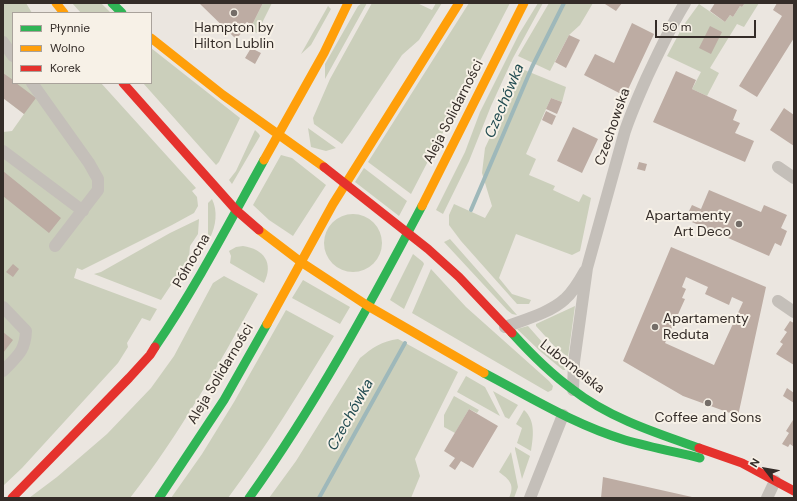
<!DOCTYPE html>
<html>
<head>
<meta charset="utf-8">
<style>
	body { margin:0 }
	#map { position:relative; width:797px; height:501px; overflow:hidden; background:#ebe6e0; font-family:"DM Sans",sans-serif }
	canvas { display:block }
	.frame { position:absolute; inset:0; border:4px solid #342c28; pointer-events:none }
	.legend { position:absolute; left:12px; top:12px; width:140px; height:72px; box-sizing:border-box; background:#f7f1e7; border:1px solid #a9a29b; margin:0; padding:5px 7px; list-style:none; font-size:12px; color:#342c28 }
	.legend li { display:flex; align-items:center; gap:8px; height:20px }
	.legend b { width:20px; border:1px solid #a9a29b }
	.north { position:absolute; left:745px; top:449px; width:40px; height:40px; -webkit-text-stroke:3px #f7f1e7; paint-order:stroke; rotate:301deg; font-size:11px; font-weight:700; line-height:16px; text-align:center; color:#342c28 }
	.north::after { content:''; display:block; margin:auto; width:14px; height:18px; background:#342c28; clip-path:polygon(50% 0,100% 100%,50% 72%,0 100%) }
	.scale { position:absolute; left:655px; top:20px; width:101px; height:18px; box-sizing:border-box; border:2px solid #342c28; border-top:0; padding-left:5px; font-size:12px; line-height:14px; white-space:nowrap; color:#342c28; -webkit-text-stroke:3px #f7f1e7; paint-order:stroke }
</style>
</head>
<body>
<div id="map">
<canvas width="797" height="501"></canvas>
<div class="frame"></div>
<ul class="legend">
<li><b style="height:5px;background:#30b455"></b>Płynnie</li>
<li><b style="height:5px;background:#ff9f0a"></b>Wolno</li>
<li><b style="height:5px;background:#e5322d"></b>Korek</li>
</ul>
<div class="north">N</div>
<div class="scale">50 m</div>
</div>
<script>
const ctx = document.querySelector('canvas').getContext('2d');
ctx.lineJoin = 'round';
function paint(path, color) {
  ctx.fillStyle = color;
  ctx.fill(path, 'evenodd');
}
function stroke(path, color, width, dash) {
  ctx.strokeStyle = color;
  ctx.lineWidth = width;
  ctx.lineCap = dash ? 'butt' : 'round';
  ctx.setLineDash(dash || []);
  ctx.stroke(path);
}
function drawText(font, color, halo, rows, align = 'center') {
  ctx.font = font + ' "DM Sans",sans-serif';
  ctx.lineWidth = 4;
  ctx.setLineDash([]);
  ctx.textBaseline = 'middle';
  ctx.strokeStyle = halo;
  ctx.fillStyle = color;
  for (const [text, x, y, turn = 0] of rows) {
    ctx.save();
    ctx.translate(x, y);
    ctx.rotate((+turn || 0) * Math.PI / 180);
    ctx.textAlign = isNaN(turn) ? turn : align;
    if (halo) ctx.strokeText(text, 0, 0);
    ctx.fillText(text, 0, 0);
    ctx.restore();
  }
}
paint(new Path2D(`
	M3,3H26L32,13H13V83H101L196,188L192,191L197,197L198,206L194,213L172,225L82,270L77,268L74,278L157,309L150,321L142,318L127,343L128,347L118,363L22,468L3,486V132L12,131L24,114L3,98Z
	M72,3H101L111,13H81Z
	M263,3H272L257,33L250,29Z
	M362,3H367L325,79V64L358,6Z
	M372,3H417L432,10L436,3H442L419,40L402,55L350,133L342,144L314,124L313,118L330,79Z
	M469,3H510L411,194L368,162Z
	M538,3H543L513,58L491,106L469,161L443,214L436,210L465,152L480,112L519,34Z
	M549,3H593L580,25L569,35L550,71L518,56Z
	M745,3H759L744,27L737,24L710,68L719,73L707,96L692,89L701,72L667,56L683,26L699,4L725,22L730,15L733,17L740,6L742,7Z
	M328,6L331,9L311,45L301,54Z
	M151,48L240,118L219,162L216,165L143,83H151Z
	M522,69L566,87L562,102L551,98L526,154L536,159L529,175L555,186L553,190L579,202L583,194L591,198L580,251L572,255L516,234L499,278L512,294L531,300L529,304H517L461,241L449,225V215L454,204L485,218L492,206L482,173L485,148Z
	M308,128L336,148L326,151L311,147Z
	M255,130L259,134L260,136L232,184L229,180L236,171Z
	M281,155L292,158L326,185L293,236L269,220L253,205Z
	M364,168L407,201L399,216L355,182Z
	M212,199C218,211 216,226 210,238L208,234V203Z
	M324 243a29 29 0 1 1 58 0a29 29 0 1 1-58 0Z
	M199,219L198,234L190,246L189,258L161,300L94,274L101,272L170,233Z
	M450,239L517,315L512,314L507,310L444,242Z
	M243,246C264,249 274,263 264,283L230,263L231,256L229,251L236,247Z
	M413,254L423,262L424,264L404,309L390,300Z
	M431,269L466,307L549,381L553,386L552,390L548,392L541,388L412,313Z
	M224,276L258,294C219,364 180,434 130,498H29L57,477L107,434L151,388L174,356L213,283Z
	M303,280L350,307L340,324L292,298Z
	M575,306L568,357L555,347L536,326V324Z
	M286,310L334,336C300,391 267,446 228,498H171L202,454L234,402Z
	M528,326L550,351L567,364L565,370H563L541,352L517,329Z
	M398,339L458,372L415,459L420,476L411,498H269L296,461L360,358C372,348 382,341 398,339Z
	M466,376L485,387L500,416L457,392Z
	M493,391L518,405L509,419L505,417Z
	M454,396L479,410L477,413L469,409L455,433L444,427V415Z
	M524,410C536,421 533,437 531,451L517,443L522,428L516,424Z
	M515,447L530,456L522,479L515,449Z
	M511,452L518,487L514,498H509C515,485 510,480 499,472Z`), '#cbcfbb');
stroke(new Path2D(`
	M471,210L532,67L564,3
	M319,498L405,343`), '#9eb8ba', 4);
paint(new Path2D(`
	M199,3H263L252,25L247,22L242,27L245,29L236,39Z
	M606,3H622L616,11L605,4Z
	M715,3H745L742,7L740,6L733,17L730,15L725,22L710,11Z
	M777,3H794V38L757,97L739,86L782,16L773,10Z
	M632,23L654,34L625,96L584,75L595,54L614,63Z
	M710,26L722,32L711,54L699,48Z
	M569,35L580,40L566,68L555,62Z
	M251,48L261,53L255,64L245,58Z
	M676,71L696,80L692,89L737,110L733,120L740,123L735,133L754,141L745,162L653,122Z
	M3,73L13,80V83H16L36,98L24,114L3,98Z
	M551,98L562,102L557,114L546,109Z
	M784,108L794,115V146L770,130Z
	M546,111L556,116L552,125L542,120Z
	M573,127L598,139L582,173L557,161Z
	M639,162L647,164L645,171L637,169Z
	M3,171L61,218L49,233L3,196Z
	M709,190L761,212L764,205L787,215L781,228L787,231L781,246L775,243L769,256L685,219L692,205L701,209Z
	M671,247L766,287L738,416L683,396L623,361ZM686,277L708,287L705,294L729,305L732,297L743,302L714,365L665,343L685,299L682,298L686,289L682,287Z
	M13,264L19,269L13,277L6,272Z
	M790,321L794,323V365L776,354L783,344L780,342L787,332L784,330Z
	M3,332L13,340L3,353Z
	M787,388L794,393V403L783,396Z
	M469,409L498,426L473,468L461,461L455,470L449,466L455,458L444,451Z
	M793,420L794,421V447L790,444L788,447L782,444L789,433L786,431Z
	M603,477L692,497V498H601Z`), '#bdaca3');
stroke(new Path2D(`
	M3,42L13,56
	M32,83L89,163L98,179V190L55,246
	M3,151L83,211
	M778,167L794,178
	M778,301L794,312
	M3,307L26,331C25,352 17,356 3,371
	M505,327C523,320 550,313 565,299C573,292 580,280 585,271
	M573,390L574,362L587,268L625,131C631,113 639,95 647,77C659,52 670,27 685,3
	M530,498L563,415
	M767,498L775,481`), '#c4bfb9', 12);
stroke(new Path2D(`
	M112,3L122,13
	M512,333C531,354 550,373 572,389C609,418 656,433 699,448
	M155,347C196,287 229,223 264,160
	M484,373C530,397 575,425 625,440C650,447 675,452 700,458
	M159,498L224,400L267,324
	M249,498C315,406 369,306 422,206`), '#30b455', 9);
stroke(new Path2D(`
	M56,3L64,13
	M151,38L223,95L324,167
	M264,160L324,53L348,3
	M422,206L524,3
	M259,230L301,262L368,306L484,373
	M267,324L333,204L459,3`), '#ff9f0a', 9);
stroke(new Path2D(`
	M123,83L236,210L259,230
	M324,167L428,249L459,277L512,333
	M699,448L742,463L794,491
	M12,498L129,378L150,355L155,347`), '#e5322d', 9);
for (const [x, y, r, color] of [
	[234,13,4,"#746d68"],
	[739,224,4,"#746d68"],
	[655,327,4,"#746d68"],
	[708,403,4,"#746d68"]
]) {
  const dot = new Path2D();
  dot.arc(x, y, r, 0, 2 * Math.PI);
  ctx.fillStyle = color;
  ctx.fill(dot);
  stroke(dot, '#f7f1e7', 1.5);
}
drawText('14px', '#342c28', '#f7f1e7', [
	["Hampton by",234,28],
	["Hilton Lublin",234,44],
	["Apartamenty",731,216,"right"],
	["Art Deco",731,232,"right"],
	["Apartamenty",663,319,"left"],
	["Reduta",663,335,"left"],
	["Coffee and Sons",708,418]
]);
drawText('14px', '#342c28', '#f7f1e7', [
	["Aleja Solidarności",454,112,-63],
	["Czechowska",613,127,-71],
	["Północna",192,261,-60],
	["Lubomelska",572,367,38],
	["Aleja Solidarności",221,374,-59]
]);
drawText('italic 15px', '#214b51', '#f7f1e7', [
	["Czechówka",505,101,-67],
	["Czechówka",351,415,-61]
]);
</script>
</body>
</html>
